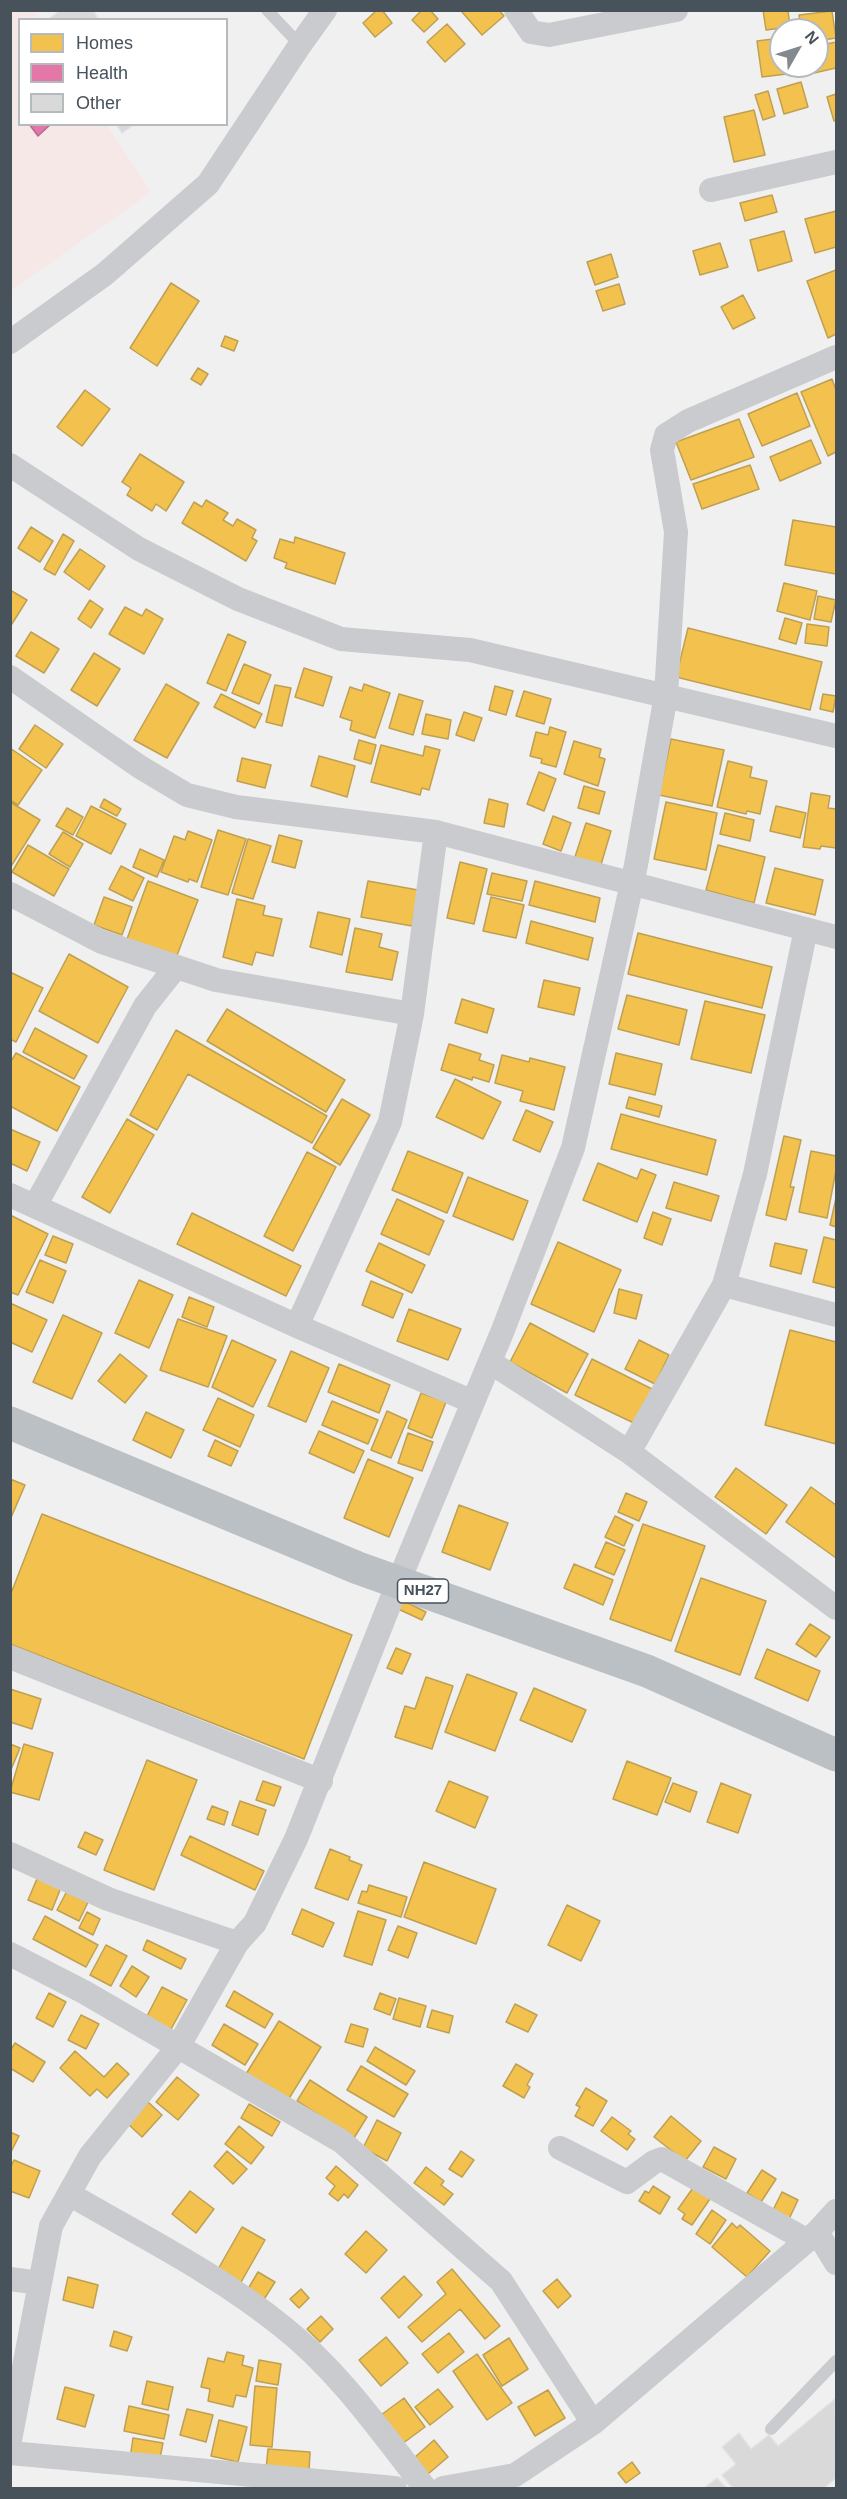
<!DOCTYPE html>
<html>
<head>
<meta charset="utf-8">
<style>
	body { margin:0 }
	#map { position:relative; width:847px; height:2499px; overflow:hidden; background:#f0f0f0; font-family:Helvetica,sans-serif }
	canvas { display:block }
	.frame { position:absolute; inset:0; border:12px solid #47525b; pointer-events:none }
	.legend { position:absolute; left:18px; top:18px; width:210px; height:108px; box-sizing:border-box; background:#fff; border:2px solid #b5babd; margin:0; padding:8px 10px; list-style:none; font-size:18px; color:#47525b }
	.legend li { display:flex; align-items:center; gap:12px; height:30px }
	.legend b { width:30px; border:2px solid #b5babd }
	.north { position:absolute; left:769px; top:18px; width:60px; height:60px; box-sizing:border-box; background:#fff; border:2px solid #b5babd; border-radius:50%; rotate:51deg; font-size:16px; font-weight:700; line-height:24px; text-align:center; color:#47525b }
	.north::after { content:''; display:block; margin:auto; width:21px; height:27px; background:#82898f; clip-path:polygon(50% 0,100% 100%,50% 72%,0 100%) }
</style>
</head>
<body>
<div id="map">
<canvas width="847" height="2499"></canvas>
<div class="frame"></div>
<ul class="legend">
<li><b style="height:16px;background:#f2c14e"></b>Homes</li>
<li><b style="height:16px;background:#e377a8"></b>Health</li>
<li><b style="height:16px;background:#d9d9da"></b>Other</li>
</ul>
<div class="north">N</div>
</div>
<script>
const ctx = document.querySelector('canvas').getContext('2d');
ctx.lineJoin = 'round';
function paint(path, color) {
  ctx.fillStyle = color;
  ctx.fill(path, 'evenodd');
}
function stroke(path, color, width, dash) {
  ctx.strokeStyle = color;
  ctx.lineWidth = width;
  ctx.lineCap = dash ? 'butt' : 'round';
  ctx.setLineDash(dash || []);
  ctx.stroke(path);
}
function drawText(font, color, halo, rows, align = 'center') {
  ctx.font = font + ' Helvetica,sans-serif';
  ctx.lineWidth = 6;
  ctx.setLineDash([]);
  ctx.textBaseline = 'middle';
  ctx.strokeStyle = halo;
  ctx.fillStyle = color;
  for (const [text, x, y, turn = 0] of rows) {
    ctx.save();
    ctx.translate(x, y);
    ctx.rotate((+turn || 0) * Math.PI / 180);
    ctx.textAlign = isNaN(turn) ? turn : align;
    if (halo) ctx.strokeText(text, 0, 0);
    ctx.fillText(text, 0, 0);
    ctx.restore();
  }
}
paint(new Path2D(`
	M11,11H34L40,19L20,20V124L107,125L151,192L11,291Z`), '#f6e8e7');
const homes = new Path2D(`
	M377,10H382L392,23L375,37L363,23Z
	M422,10H430L438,19L424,32L412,20Z
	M463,10H499L504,16L482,35L462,12Z
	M763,10H788L790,27L766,30Z
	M832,11L836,38L817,41V30H801L799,15Z
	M447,24L465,44L445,62L427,42Z
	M781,38V66H794L795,73L762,77L757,41Z
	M836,42V68L814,73L813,66H817V46Z
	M801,82L808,107L784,114L777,89Z
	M768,91L775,116L763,120L755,95Z
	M836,94V120L834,121L827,97Z
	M754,110L765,155L734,162L724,117Z
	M772,195L777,212L745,221L740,203Z
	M836,211V247L815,253L805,219Z
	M784,231L792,261L758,271L750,240Z
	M720,243L728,267L700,275L693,251Z
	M611,254L618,277L595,285L587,262Z
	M836,270V334L828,338L807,281Z
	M171,283L199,301L157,366L130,348Z
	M619,284L625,304L603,311L596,291Z
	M743,295L755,318L733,329L721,307Z
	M225,336L238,341L234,351L221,346Z
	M198,368L208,374L201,385L191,379Z
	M832,379L836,390V452L828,456L801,392Z
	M85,390L110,409L82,446L57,427Z
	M797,393L810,426L762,446L748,414Z
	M739,419L754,457L691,480L676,442Z
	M811,440L821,463L780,481L770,457Z
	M140,454L184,482L166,511L156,504L152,511L127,495L131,488L122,482Z
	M750,465L759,489L702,509L693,484Z
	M206,500L228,513L223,520L233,526L237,519L256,530L252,538L257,541L246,561L182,523L194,502L202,507Z
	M793,520L836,527V574L785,565Z
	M31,527L53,541L40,562L18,548Z
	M63,534L74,541L55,575L44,569Z
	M295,537L345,553L335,584L285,568L287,563L274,558L280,539L294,543Z
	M80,549L105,566L89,590L64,572Z
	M784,583L817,591L810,620L777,611Z
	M10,590L27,600L10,627Z
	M818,596L836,600L831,622L814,619Z
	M90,600L103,609L91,628L78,619Z
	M125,607L142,616L146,609L163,619L144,654L109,634Z
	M785,618L802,623L796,644L779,639Z
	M807,624L829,627L827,646L805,643Z
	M688,628L822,662L810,710L676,677Z
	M31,632L59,649L44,673L16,656Z
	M228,634L246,642L226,691L207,683Z
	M94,653L120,669L97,706L71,690Z
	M244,664L271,675L259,704L232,693Z
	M304,668L332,677L323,706L295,697Z
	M166,684L199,703L167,758L134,740Z
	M364,684L390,693L375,738L350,730L352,721L340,717L350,687L362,691Z
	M275,685L291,688L282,726L266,722Z
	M495,686L513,691L506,715L489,710Z
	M524,691L551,699L544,724L516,716Z
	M221,694L262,714L255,728L214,707Z
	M399,694L423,701L413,735L389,728Z
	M823,694L836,696L833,712L820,709Z
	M464,712L482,718L474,741L456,735Z
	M426,714L451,720L448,739L422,734Z
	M35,725L63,744L46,768L19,749Z
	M550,727L566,732L556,767L541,763L542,759L530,756L536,732L548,735Z
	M671,739L724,750L712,806L659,795Z
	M359,740L376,745L371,764L354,759Z
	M574,741L601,749L599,757L605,759L598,786L564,774Z
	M381,745L423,756L425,746L440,750L429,790L422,788L420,795L371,782Z
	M10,748L42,770L18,805L10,800Z
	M319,756L355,766L347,797L311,786Z
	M242,758L271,765L265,788L237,781Z
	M728,761L752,767L750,777L767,781L760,814L747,811L746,814L717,807Z
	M539,772L556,779L544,811L527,804Z
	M584,786L605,792L599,814L578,808Z
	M811,793L830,796L828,808L836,809V848L821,846L820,849L803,847Z
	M104,799L121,809L117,816L100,807Z
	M489,799L508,804L504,827L484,823Z
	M10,802L40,820L10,868Z
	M666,802L717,813L706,870L654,859Z
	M91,806L126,824L111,854L76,836Z
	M776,806L806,813L800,838L770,831Z
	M67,808L83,817L73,835L56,826Z
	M725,813L754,820L750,841L720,834Z
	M553,816L571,823L561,851L543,844Z
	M586,823L611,831L600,868L574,860Z
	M218,830L246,839L228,895L201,887Z
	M188,831L212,840L197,882L189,879L188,882L161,872L174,836L185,840Z
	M63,832L83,844L70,867L49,854Z
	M279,835L302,841L295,868L272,862Z
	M248,839L271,846L253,899L232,893Z
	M28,845L69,869L54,896L12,872Z
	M718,845L765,857L754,903L706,890Z
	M140,849L164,860L157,877L133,867Z
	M460,862L487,869L474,924L447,918Z
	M121,866L144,878L133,901L109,889Z
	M775,868L823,880L815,915L766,903Z
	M492,873L527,881L522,901L487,894Z
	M148,881L198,900L176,958L127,939Z
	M368,881L418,890L412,926L361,917Z
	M535,881L600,898L595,922L529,905Z
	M104,897L132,907L122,935L94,925Z
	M491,897L524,905L516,938L483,931Z
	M237,899L265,906L263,915L282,919L273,956L256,952L252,965L223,957Z
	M318,912L350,919L342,955L310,947Z
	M531,921L593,938L588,960L526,943Z
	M355,928L382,934L379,947L398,952L392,980L346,972Z
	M638,933L772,967L762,1008L628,974Z
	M69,954L128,987L98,1043L39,1011Z
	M10,972L43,988L16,1042L10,1039Z
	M544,980L580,988L574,1015L538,1007Z
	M627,995L687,1010L679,1045L618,1029Z
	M462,999L494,1009L487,1033L455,1023Z
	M705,1001L765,1015L751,1073L691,1059Z
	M227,1009L345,1080L326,1112L207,1041Z
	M35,1028L87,1056L74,1079L23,1052Z
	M176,1030L327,1116L312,1143L188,1074L157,1130L130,1115Z
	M449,1044L481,1054L479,1060L494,1065L489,1082L473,1077L472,1080L441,1070Z
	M16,1053L80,1087L57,1131L10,1106V1063Z
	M616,1053L662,1064L655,1095L609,1084Z
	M502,1055L529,1062L530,1058L565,1067L554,1110L520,1101L523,1091L495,1083Z
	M455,1079L501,1102L483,1139L436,1117Z
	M629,1097L662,1106L659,1117L626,1108Z
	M342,1099L370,1115L340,1165L313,1148Z
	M526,1110L553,1122L540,1152L513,1140Z
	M621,1114L716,1140L707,1175L611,1149Z
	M127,1119L154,1135L110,1213L82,1197Z
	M10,1129L40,1142L27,1171L10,1163Z
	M784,1136L801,1140L790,1187H794L786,1220L766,1215Z
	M408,1151L463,1173L447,1213L392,1190Z
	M811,1151L836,1156V1170L827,1218L799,1212Z
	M307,1152L336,1167L293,1251L264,1236Z
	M598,1163L637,1179L641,1169L656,1175L637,1222L583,1200Z
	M468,1177L528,1201L513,1240L453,1216Z
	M674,1182L719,1196L711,1221L666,1208Z
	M836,1198V1227L830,1225Z
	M397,1199L444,1221L429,1255L381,1234Z
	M653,1212L671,1219L662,1245L644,1238Z
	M192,1213L301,1266L286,1296L177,1244Z
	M10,1215L48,1234L18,1295L10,1292Z
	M53,1236L73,1244L66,1263L45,1255Z
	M824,1237L836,1240V1288L813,1282Z
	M558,1242L621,1270L594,1332L531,1304Z
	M379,1243L425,1265L412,1293L366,1271Z
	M775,1243L807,1250L801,1274L770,1266Z
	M40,1260L66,1271L53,1303L26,1292Z
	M139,1280L173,1295L149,1348L115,1333Z
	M371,1281L403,1294L393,1318L362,1305Z
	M619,1289L642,1295L636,1319L614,1313Z
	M189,1297L214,1307L207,1327L182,1317Z
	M10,1303L47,1320L32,1352L10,1342Z
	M409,1309L461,1329L448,1360L397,1341Z
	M63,1315L102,1333L72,1399L33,1382Z
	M178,1319L227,1336L208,1387L160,1370Z
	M530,1323L588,1354L567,1393L510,1362Z
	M790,1330L836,1342V1444L765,1425Z
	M232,1340L276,1360L253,1407L212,1387Z
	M639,1340L669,1355L655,1384L625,1369Z
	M291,1351L329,1368L306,1422L268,1406Z
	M120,1354L147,1376L125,1403L98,1381Z
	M592,1359L654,1390L638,1425L575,1395Z
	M339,1364L390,1385L379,1413L328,1392Z
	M421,1393L446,1402L432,1438L408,1428Z
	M218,1398L254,1415L240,1447L203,1430Z
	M332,1401L378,1420L368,1444L322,1425Z
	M387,1411L407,1420L391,1458L371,1450Z
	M146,1412L184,1430L171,1458L133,1440Z
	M319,1431L364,1451L354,1473L309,1453Z
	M408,1433L433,1442L422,1471L398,1463Z
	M215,1440L238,1451L231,1466L208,1456Z
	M368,1459L413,1478L389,1537L344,1518Z
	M736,1468L787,1505L766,1534L715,1497Z
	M10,1479L25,1485L10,1520Z
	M811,1487L836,1505V1558L786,1522Z
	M626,1493L647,1502L639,1521L618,1512Z
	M459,1505L508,1523L490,1570L442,1552Z
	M42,1514L352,1635L304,1759L10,1644V1596Z
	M615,1516L633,1525L624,1546L605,1537Z
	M643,1524L705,1546L671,1641L610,1619Z
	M606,1542L625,1550L614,1575L595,1567Z
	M574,1564L613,1580L603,1605L564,1588Z
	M701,1578L766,1601L740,1675L675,1651Z
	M402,1600L426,1612L422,1620L398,1609Z
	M810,1624L830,1637L816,1657L796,1644Z
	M396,1648L411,1654L402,1674L387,1668Z
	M767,1649L820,1671L808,1701L755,1678Z
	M467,1674L517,1693L495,1751L445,1732Z
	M426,1677L453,1686L432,1749L395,1737L405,1706L415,1709Z
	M534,1688L586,1710L572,1742L520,1720Z
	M10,1689L41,1699L32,1729L10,1722Z
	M10,1744L20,1748L10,1772Z
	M24,1744L53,1753L39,1800L10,1792Z
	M147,1760L197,1780L154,1890L104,1870Z
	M627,1761L671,1778L657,1815L613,1799Z
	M263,1781L281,1787L274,1806L256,1800Z
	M449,1781L488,1797L475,1828L436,1811Z
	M673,1783L697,1792L690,1812L665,1802Z
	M721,1783L751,1795L738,1833L707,1822Z
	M240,1801L266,1810L258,1835L232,1825Z
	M212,1806L228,1812L224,1825L207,1819Z
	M85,1832L103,1840L96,1855L78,1847Z
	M190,1836L264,1871L255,1890L181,1855Z
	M330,1849L350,1857L349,1860L362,1865L348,1900L315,1888Z
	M424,1862L496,1889L476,1944L404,1917Z
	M39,1874L62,1885L52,1910L28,1900Z
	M369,1885L407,1897L401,1917L358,1903L362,1891L367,1892Z
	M67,1891L88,1902L79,1921L57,1910Z
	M567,1905L600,1921L581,1961L548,1945Z
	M302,1909L334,1923L323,1947L292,1934Z
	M358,1911L386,1920L372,1965L344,1956Z
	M87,1912L100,1919L93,1935L79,1928Z
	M45,1916L98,1945L86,1967L33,1939Z
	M398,1926L417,1933L408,1958L388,1950Z
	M147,1940L186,1959L181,1969L143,1950Z
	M106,1945L127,1956L111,1986L90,1975Z
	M132,1966L149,1977L136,1997L120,1986Z
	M162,1987L187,2000L170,2031L146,2018Z
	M234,1991L273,2014L265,2028L226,2006Z
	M49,1993L66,2002L53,2027L36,2018Z
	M380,1993L396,1999L390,2015L374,2009Z
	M399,1998L426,2006L420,2027L393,2019Z
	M515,2004L537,2015L528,2032L506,2022Z
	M432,2010L453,2016L449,2033L427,2027Z
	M81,2015L99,2024L86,2049L68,2040Z
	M279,2021L321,2047L288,2100L246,2074Z
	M224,2024L258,2044L245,2065L212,2045Z
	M351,2024L368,2029L363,2047L345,2042Z
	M15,2043L45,2062L33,2082L10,2068V2051Z
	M375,2047L415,2071L406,2085L367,2061Z
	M75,2051L104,2077L117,2063L129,2074L107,2098L97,2089L90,2096L60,2068Z
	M516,2064L533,2074L527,2085L530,2087L524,2098L503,2086Z
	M361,2066L408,2094L394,2117L347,2090Z
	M177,2077L199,2095L178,2120L156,2102Z
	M310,2080L367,2117L354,2138L297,2101Z
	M586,2088L607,2101L593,2126L575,2116L580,2107L576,2105Z
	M148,2102L162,2115L142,2137L128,2124Z
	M249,2104L280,2122L272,2136L241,2118Z
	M671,2116L701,2141L685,2161L654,2137Z
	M612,2117L631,2131L628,2134L635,2139L627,2150L601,2131Z
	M377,2120L401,2133L387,2161L363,2148Z
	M239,2126L264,2147L251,2164L225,2144Z
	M10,2132L19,2136L10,2154Z
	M714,2147L736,2159L726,2179L703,2167Z
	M227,2151L247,2169L233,2184L214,2166Z
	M461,2151L474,2160L462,2177L449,2169Z
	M14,2160L40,2171L29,2198L10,2191V2168Z
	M336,2166L358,2185L348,2198L344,2194L338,2201L329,2194L335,2186L326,2178Z
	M426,2167L444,2181L441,2185L453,2194L444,2205L414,2183Z
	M762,2170L776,2179L761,2202L747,2193Z
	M695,2185L712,2196L692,2225L682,2219L685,2214L678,2209Z
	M653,2186L670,2197L660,2214L639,2201L645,2191L649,2193Z
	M190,2191L214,2209L196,2233L172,2214Z
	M782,2192L798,2200L789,2219L773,2210Z
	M712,2210L726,2220L710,2244L696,2234Z
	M732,2223L737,2228L740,2225L770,2251L747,2277L712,2247Z
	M242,2227L265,2240L240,2284L217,2271Z
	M366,2231L387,2250L366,2273L345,2254Z
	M452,2269L500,2326L485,2339L460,2309L422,2342L408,2327L446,2294L437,2282Z
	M258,2272L275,2282L261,2304L245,2294Z
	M404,2276L422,2295L399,2318L381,2298Z
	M68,2277L98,2285L93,2308L63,2300Z
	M557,2279L571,2296L558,2308L543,2291Z
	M301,2289L309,2298L299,2308L290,2299Z
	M321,2316L333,2329L320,2342L307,2329Z
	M114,2331L132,2337L127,2351L110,2346Z
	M449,2333L464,2352L438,2373L422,2354Z
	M386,2337L408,2363L381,2386L359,2360Z
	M509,2338L528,2369L502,2386L483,2355Z
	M227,2352L244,2356L242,2365L253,2368L246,2397L236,2395L233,2407L208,2401L210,2389L201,2387L208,2358L224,2362Z
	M477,2354L512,2403L487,2420L453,2371Z
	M259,2360L281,2364L278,2385L256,2381Z
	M147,2381L173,2387L168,2410L142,2404Z
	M255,2386L277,2388L272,2447L250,2445Z
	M65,2387L94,2395L85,2427L57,2419Z
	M438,2389L453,2407L430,2425L415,2407Z
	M548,2390L565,2418L535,2436L518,2407Z
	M404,2398L425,2427L402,2444L381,2415Z
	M129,2406L169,2415L164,2439L124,2431Z
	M187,2409L213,2415L206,2442L180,2435Z
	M219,2420L247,2427L238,2462L211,2456Z
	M133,2438L163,2443L159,2463L130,2458Z
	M434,2440L448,2457L428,2474L414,2458Z
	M268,2449L310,2452L309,2472L266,2469Z
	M632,2462L640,2473L626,2483L618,2473Z`);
paint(homes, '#f2c14e');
stroke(homes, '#bfa052', 1.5);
const health = new Path2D(`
	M29,124H51L38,136Z`);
paint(health, '#e377a8');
stroke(health, '#b46c91', 1.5);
const building = new Path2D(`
	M61,10H93L99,20H47Z
	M116,124H135L122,133Z
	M835,2399L836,2478L824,2488H733L722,2475L736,2464L722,2447L739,2433L751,2449L769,2435L778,2446Z
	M717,2478L726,2488H704Z`);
paint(building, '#d9d9da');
stroke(building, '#e1e2e3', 1.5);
stroke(new Path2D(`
	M267,10L300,45
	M771,2429L836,2361`), '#c9cbce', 12);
stroke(new Path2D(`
	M516,10L531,32L549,35L676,10
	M711,190L836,162
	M10,342L105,274L208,184L300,45L325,10
	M10,465L139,549L238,599L341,639L470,650L836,736
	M10,677L140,767L187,795L236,807L436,832L836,937
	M10,894L102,942L216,980L412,1014
	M10,1195L297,1326L473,1402
	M35,1206L145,1006L176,967
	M724,1285L836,1315
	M297,1326L390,1122L412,1014L436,832
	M490,1362L629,1452L836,1608
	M629,1452L724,1285L755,1174L806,929
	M10,1657L321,1781
	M10,1854L108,1899L237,1943
	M10,1954L84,1992L341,2141L501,2281L593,2423
	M560,2148L627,2182L654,2162L662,2159L806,2240
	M69,2194C141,2236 218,2274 283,2327C340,2372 381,2432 425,2488
	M817,2232L836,2263
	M10,2279L40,2283
	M10,2440L51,2226L90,2156L178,2047L237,1943L255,1923L296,1839L398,1583L503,1330L573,1148L636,865L666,695L676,532L662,450L666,435L688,421L836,357
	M10,2453L395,2488
	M443,2488L515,2475L593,2423L817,2232L836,2211`), '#c9cbce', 24);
stroke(new Path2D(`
	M10,1423L358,1568L647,1671L836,1755`), '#bbc0c4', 33);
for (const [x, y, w] of [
	[423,1591,51]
]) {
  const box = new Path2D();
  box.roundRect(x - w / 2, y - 12, w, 24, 4.5);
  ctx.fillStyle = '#fff';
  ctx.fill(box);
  stroke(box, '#47525b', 1.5);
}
drawText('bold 15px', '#47525b', null, [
	["NH27",423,1591]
]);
</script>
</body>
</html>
